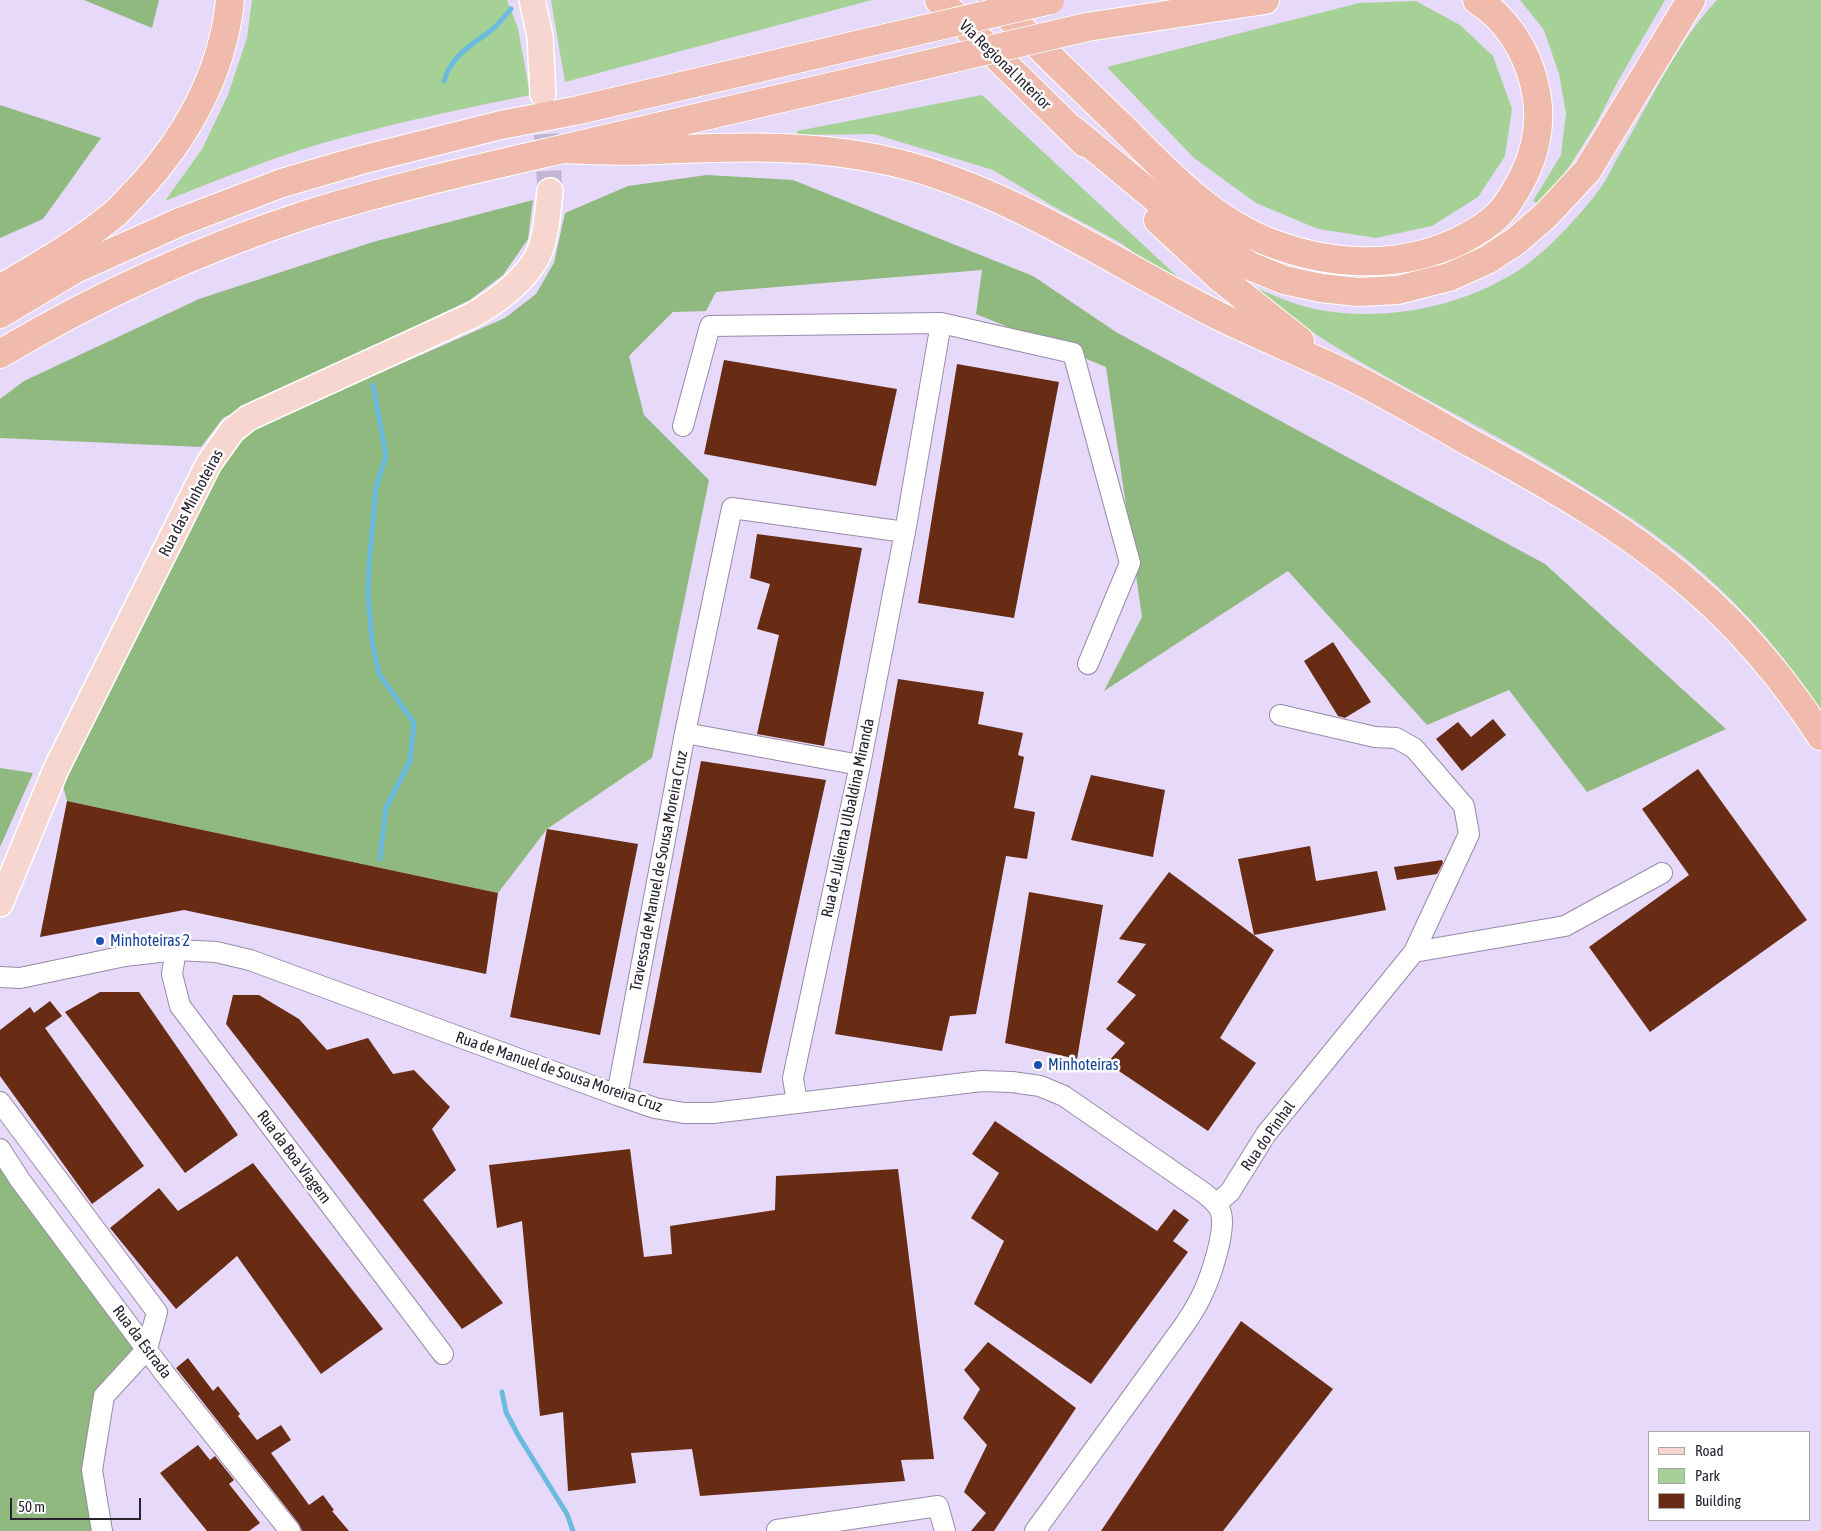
<!DOCTYPE html>
<html>
<head>
<meta charset="utf-8">
<style>
	body { margin:0 }
	#map { position:relative; width:1821px; height:1531px; overflow:hidden; background:#e7d9fa; font-family:"Asap Condensed",sans-serif }
	canvas { display:block }
	.legend { position:absolute; left:1648px; top:1431px; width:162px; height:90px; box-sizing:border-box; background:#fff; border:1px solid #a9a7ac; margin:0; padding:6px 9px; list-style:none; font-size:15px; color:#28232f }
	.legend li { display:flex; align-items:center; gap:10px; height:25px }
	.legend b { width:25px; border:1px solid #a9a7ac }
	.scale { position:absolute; left:10px; top:1498px; width:131px; height:22px; box-sizing:border-box; border:2px solid #28232f; border-top:0; padding-left:6px; font-size:15px; line-height:18px; white-space:nowrap; color:#28232f; -webkit-text-stroke:4px #fff; paint-order:stroke }
</style>
</head>
<body>
<div id="map">
<canvas width="1821" height="1531"></canvas>
<ul class="legend">
<li><b style="height:6px;background:#f6d6ce"></b>Road</li>
<li><b style="height:14px;background:#a6d196"></b>Park</li>
<li><b style="height:14px;background:#672c13"></b>Building</li>
</ul>
<div class="scale">50 m</div>
</div>
<script>
const ctx = document.querySelector('canvas').getContext('2d');
ctx.lineJoin = 'round';
function paint(path, color) {
  ctx.fillStyle = color;
  ctx.fill(path, 'evenodd');
}
function stroke(path, color, width, dash) {
  ctx.strokeStyle = color;
  ctx.lineWidth = width;
  ctx.lineCap = dash ? 'butt' : 'round';
  ctx.setLineDash(dash || []);
  ctx.stroke(path);
}
function drawText(font, color, halo, rows, align = 'center') {
  ctx.font = font + ' "Asap Condensed",sans-serif';
  ctx.lineWidth = 5;
  ctx.setLineDash([]);
  ctx.textBaseline = 'middle';
  ctx.strokeStyle = halo;
  ctx.fillStyle = color;
  for (const [text, x, y, turn = 0] of rows) {
    ctx.save();
    ctx.translate(x, y);
    ctx.rotate((+turn || 0) * Math.PI / 180);
    ctx.textAlign = isNaN(turn) ? turn : align;
    if (halo) ctx.strokeText(text, 0, 0);
    ctx.fillText(text, 0, 0);
    ctx.restore();
  }
}
paint(new Path2D(`
	M252,0H507L518,28L530,95C452,111 373,127 297,151C252,166 209,183 165,201L202,149L228,95L247,38Z
	M551,0H872L565,82Z
	M1520,0H1665L1618,81L1595,126L1565,173L1538,204L1533,201L1561,155L1566,113L1559,74L1544,30Z
	M1717,0H1821V711C1783,652 1735,598 1680,554C1640,522 1595,494 1551,468C1450,407 1339,361 1248,284C1270,294 1292,304 1315,309C1386,323 1465,307 1525,266C1551,247 1580,215 1599,190C1608,178 1614,163 1622,150C1650,102 1678,41 1717,0Z
	M1416,1L1460,25L1493,56L1512,109L1505,156L1478,197L1432,226L1376,238L1318,229L1256,203L1194,158L1107,67L1359,3Z
	M982,95L1180,279L1177,283L1119,242L1056,208L993,170L874,134L797,135V131Z`), '#a6d196');
paint(new Path2D(`
	M84,0H159L152,28Z
	M0,105L101,138L43,219L0,238Z
	M707,175L793,180L1033,276L1116,332L1545,564L1726,729L1587,792L1509,690L1427,725L1288,571L1104,691L1142,617L1106,367L976,314L982,270L716,292L706,311L673,312L629,356L644,415L709,480L652,758L547,829L498,893L67,801L63,786L226,457L255,428L505,318L536,294L554,263L565,213L628,186Z
	M533,200L528,239L503,275L470,300L223,418L201,447L0,438V399L24,381L199,299L373,242Z
	M0,768L33,773L0,847Z
	M0,1166L147,1349L104,1396L99,1531H0Z`), '#8fb97f');
stroke(new Path2D(`
	M444,81C452,53 475,44 495,27C501,21 506,15 511,9
	M373,385L386,456L376,487L369,566L368,594L372,641L379,674L414,723L410,761L386,808L380,859
	M502,1392L506,1412L518,1435L567,1514L573,1531`), '#6abbdd', 5);
paint(new Path2D(`
	M724,360L897,389L876,486L704,454Z
	M957,364L1059,382L1014,618L918,603Z
	M757,534L862,548L824,746L757,734L779,635L757,629L770,584L750,578Z
	M1333,642L1371,702L1345,718L1338,716L1304,661Z
	M898,679L984,692L978,724L1023,733L1018,755L1024,757L1014,808L1035,812L1027,859L1006,856L976,1014L950,1016L942,1051L835,1034Z
	M1493,719L1506,735L1462,771L1436,739L1458,722L1471,737Z
	M701,761L826,780L761,1073L643,1063Z
	M1698,769L1807,920L1650,1032L1589,947L1689,875L1642,809Z
	M1091,775L1165,790L1153,857L1071,840Z
	M67,801L498,893L486,974L184,910L40,937Z
	M547,829L638,844L600,1035L510,1017Z
	M1310,846L1316,881L1377,871L1386,910L1254,935L1238,859Z
	M1442,860L1443,863L1437,874L1397,880L1394,867Z
	M1169,872L1274,950L1220,1038L1256,1063L1208,1131L1107,1063L1125,1043L1106,1029L1136,995L1117,982L1146,944L1119,939Z
	M1029,892L1103,905L1077,1059L1005,1043Z
	M100,992H139L238,1135L185,1173L65,1012Z
	M233,995H259L299,1019L327,1050L368,1038L393,1074L414,1070L450,1107L432,1129L456,1170L423,1200L503,1303L462,1329L226,1024Z
	M50,1001L62,1016L45,1028L144,1166L92,1204L0,1076V1030L30,1007L34,1013Z
	M995,1121L1157,1231L1174,1209L1189,1220L1173,1241L1188,1252L1091,1384L974,1304L1004,1241L971,1218L999,1173L972,1154Z
	M630,1149L644,1257L672,1254L670,1226L775,1210L776,1176L898,1169L934,1459L901,1460L905,1481L700,1496L692,1449L631,1453L636,1483L568,1491L563,1412L540,1416L522,1221L497,1228L489,1165Z
	M253,1163L383,1329L321,1374L237,1256L176,1309L110,1228L159,1188L178,1211Z
	M1241,1321L1333,1389L1223,1531H1101Z
	M988,1342L1076,1408L994,1531H971L986,1513L964,1492L987,1445L963,1418L980,1389L964,1370Z
	M188,1358L213,1391L218,1386L240,1414L238,1416L257,1440L281,1425L291,1440L271,1453L309,1505L323,1495L334,1510L332,1511L349,1531H302L299,1524L176,1368Z
	M198,1445L210,1460L215,1456L234,1480L229,1484L260,1523L249,1531H207L160,1473Z`), '#672c13');
stroke(new Path2D(`
	M544,97L550,191`), '#c1b5d1', 25, [25, 12]);
const minor = new Path2D(`
	M941,323L1073,353L1130,563L1088,664
	M683,426L710,326L941,323L905,532L860,765L793,1078L797,1103
	M685,733L732,508L905,532
	M176,950L172,974L180,1006L443,1354
	M1414,952L1565,926L1662,873
	M0,977L20,978L125,956L176,950L216,952L250,960L617,1095L655,1108L684,1113H713L982,1081L1012,1082L1040,1086L1064,1096L1204,1193C1210,1198 1217,1203 1220,1210C1228,1228 1210,1279 1201,1297C1197,1306 1191,1315 1185,1324L1035,1531
	M617,1095L685,733L860,765
	M0,1102L157,1312L147,1349L104,1396L92,1470L102,1531
	M0,1149L20,1180L165,1374L290,1531
	M1216,1204L1230,1192L1266,1134L1414,952L1469,834L1464,806L1414,748L1396,738L1375,737L1280,715
	M777,1530L938,1506L945,1531`);
const major = new Path2D(`
	M532,0L540,36L543,94
	M0,904L56,769L209,463L232,431L248,418L473,315C497,301 521,284 536,259C546,242 548,211 550,191`);
const highway = new Path2D(`
	M939,0L1085,143
	M992,0C1035,42 1078,85 1122,127C1164,169 1209,218 1266,241C1328,266 1398,270 1459,241C1473,234 1487,226 1498,215C1509,204 1517,189 1524,175C1538,146 1542,114 1534,83C1526,50 1506,18 1477,0
	M1087,27L1265,0
	M1072,129L1160,202L1201,234L1250,266L1284,280L1321,288L1358,292L1398,290L1449,277L1487,260L1516,241L1546,215L1587,171L1691,0
	M562,149C593,150 625,152 656,150C737,147 813,143 893,162C1008,189 1114,263 1219,316C1260,336 1302,353 1344,373C1387,394 1429,419 1471,443C1549,485 1627,529 1694,588C1744,631 1785,681 1821,736
	M1158,220L1219,277L1300,341
	M0,289C38,266 78,244 112,216C121,209 128,200 136,192C186,139 223,73 230,0
	M0,314L75,269L180,222L282,183L361,160L501,125L579,110L891,37
	M0,354C97,296 198,250 305,215C401,185 499,164 597,141C705,116 812,91 920,66`);
stroke(minor, '#988ba9', 22);
stroke(major, '#fff', 28);
stroke(highway, '#fff', 30);
stroke(minor, '#fff', 20);
stroke(major, '#f6d6ce', 25);
stroke(highway, '#f0baad', 28);
const highwayBridge = new Path2D(`
	M891,37L1050,0
	M920,66L1087,27`);
stroke(highwayBridge, '#fff', 30, []);
stroke(highwayBridge, '#f0baad', 28);
for (const [x, y, r, color] of [
	[100,941,5,"#1a4fb4"],
	[1038,1065,5,"#1a4fb4"]
]) {
  const dot = new Path2D();
  dot.arc(x, y, r, 0, 2 * Math.PI);
  ctx.fillStyle = color;
  ctx.fill(dot);
  stroke(dot, '#fff', 2);
}
drawText('16px', '#28232f', '#fff', [
	["Via Regional Interior",1005,65,44],
	["Rua das Minhoteiras",191,503,-62],
	["Rua de Julienta Ulbaldina Miranda",848,818,-78],
	["Travessa de Manuel de Sousa Moreira Cruz",659,871,-79],
	["Rua de Manuel de Sousa Moreira Cruz",559,1072,19],
	["Rua do Pinhal",1268,1136,-55],
	["Rua da Boa Viagem",294,1157,53],
	["Rua da Estrada",142,1342,53]
]);
drawText('16px', '#164399', '#fff', [
	["Minhoteiras 2",110,941],
	["Minhoteiras",1048,1065]
], 'left');
</script>
</body>
</html>
